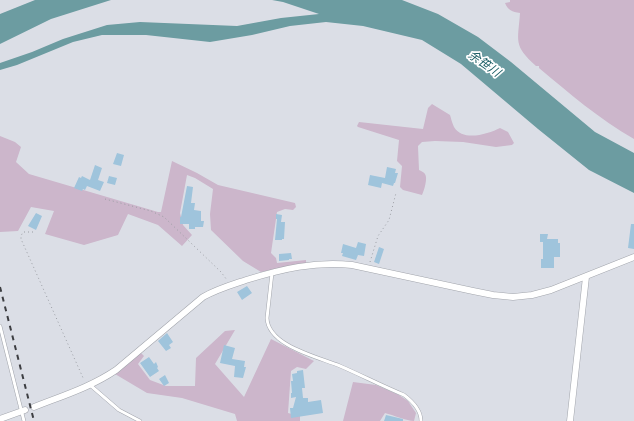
<!DOCTYPE html>
<html>
<head>
<meta charset="utf-8">
<style>
	body { margin:0 }
	canvas { display:block; background:#dbdee6 }
</style>
</head>
<body>
<canvas width="634" height="421"></canvas>
<script>
const ctx = document.querySelector('canvas').getContext('2d');
ctx.lineJoin = 'round';
function paint(path, color) {
  ctx.fillStyle = color;
  ctx.fill(path, 'evenodd');
}
function stroke(path, color, width, dash) {
  ctx.strokeStyle = color;
  ctx.lineWidth = width;
  ctx.lineCap = dash ? 'butt' : 'round';
  ctx.setLineDash(dash || []);
  ctx.stroke(path);
}
function drawText(font, color, halo, rows, align = 'center') {
  ctx.font = font + ' "PT Serif","Noto Sans JP",serif';
  ctx.lineWidth = 3.5;
  ctx.setLineDash([]);
  ctx.textBaseline = 'middle';
  ctx.strokeStyle = halo;
  ctx.fillStyle = color;
  for (const [text, x, y, turn = 0] of rows) {
    ctx.save();
    ctx.translate(x, y);
    ctx.rotate((+turn || 0) * Math.PI / 180);
    ctx.textAlign = isNaN(turn) ? turn : align;
    if (halo) ctx.strokeText(text, 0, 0);
    ctx.fillText(text, 0, 0);
    ctx.restore();
  }
}
paint(new Path2D(`
	M510,0H634V139C599,119 569,93 539,68V66H536C513,45 518,42 520,13C512,12 508,10 505,3L510,2Z
	M432,104L450,115C451,118 452,123 454,127C463,142 488,134 500,128L508,132L514,143L512,145L496,147L463,142L435,141L422,142L418,146L419,170C421,171 424,172 425,174C428,178 424,191 422,195L403,190L400,187L402,166L397,161L399,140L358,127L357,126L359,122L423,129L428,108Z
	M0,136L15,142L21,147L16,162L29,174L158,212H161L172,161L197,173L218,185L295,203L296,207L293,210L285,209L277,212L271,253L276,258L277,263L306,260V263L261,272L243,261L211,230L210,214L213,189L195,178L187,175L180,213L183,225L192,235L182,246L158,225L128,214L118,235L84,245L45,234L54,211L31,207L18,231L0,232Z
	M235,330L215,364L244,397L271,339L314,361L306,369L297,367L291,371L288,413L300,416V421H237L235,414L182,398L147,393L115,374L140,352L144,356L138,364L150,380L166,386H195L196,358L225,331Z
	M353,382L376,385L399,395L408,401L416,413L414,421C407,421 393,415 385,413L380,421H343Z`), '#ccb6cb');
paint(new Path2D(`
	M35,0H111L51,19L0,44V14Z
	M272,0H402L438,14L478,37L511,62L595,132L634,153V193L589,170L538,129L461,64L422,40L363,26L326,22L290,26L252,35L210,42L146,35H102L73,42L17,65L0,70V63L32,52L63,39L107,25L140,22L237,26L281,18L319,14L283,2Z`), '#6c9ca1');
paint(new Path2D(`
	M117,153L124,155L121,166L113,164Z
	M95,165L102,168L98,180L104,182L100,191L87,186L85,190L83,189L82,191L74,188L79,177L81,178L82,176L90,180Z
	M387,167L396,169L395,173H398L395,183H394L393,186L382,183L381,188L368,185L370,175L385,178Z
	M109,176L117,178L115,185L107,183Z
	M187,186L193,187L191,203H195L194,210L201,211V221H204L203,227H195V229H189V224H180V217H181Z
	M36,213L42,216L36,230L28,226Z
	M276,214L282,215L281,222H285L284,239H282V240H275L277,219H276Z
	M631,224H634V249L628,248Z
	M540,234H548L547,239H558V243H560V257H554V268H541V259H543V242H540Z
	M358,242L366,244L364,256L358,255L356,260L342,256L343,253H341L343,244L356,248Z
	M379,247L384,249L379,264L374,262Z
	M291,253L292,259H289V260L279,261V254Z
	M247,286L252,293L242,300L237,292Z
	M167,333L173,342L169,345L171,348L166,351L158,341Z
	M224,345L235,348L232,359L245,361L244,367H246L243,378L234,377L235,366L220,363Z
	M149,357L154,364L156,362L158,367L157,368L159,371L150,377L140,363Z
	M303,370L305,388H302L303,398H308V402L321,400L323,413L291,418L290,408H293L296,397L291,398V393H292L291,381H293L292,374L297,373V371Z
	M165,375L169,383L164,386L159,379Z
	M386,415L403,419V421H384Z`), '#9fc4dc');
const lane = new Path2D(`
	M272,273L267,318C268,346 318,357 340,366C361,375 382,386 404,395C412,401 421,410 421,421
	M0,326L24,421
	M90,385L119,410L140,421`);
const street = new Path2D(`
	M34,407C62,396 91,387 116,370L203,297C217,289 231,285 246,280C282,269 315,261 352,265L473,291L493,295L513,297L532,295L551,290L634,257
	M0,419L25,410
	M570,421L586,277`);
stroke(lane, '#a2a5ac', 4);
stroke(street, '#a2a5ac', 7);
stroke(new Path2D(`
	M105,199L151,211L164,217L221,272L227,280
	M33,232H23L21,236V239L84,380
	M370,262L378,236L389,220L396,193`), '#9a9da3', 1, [1, 3]);
stroke(lane, '#fff', 3);
stroke(street, '#fff', 6);
stroke(new Path2D(`
	M0,287L34,421`), '#3d3e42', 2, [5, 5]);
drawText('italic 12px', '#1a5d64', '#fff', [
	["余笹川",484,64,35]
]);
</script>
</body>
</html>
